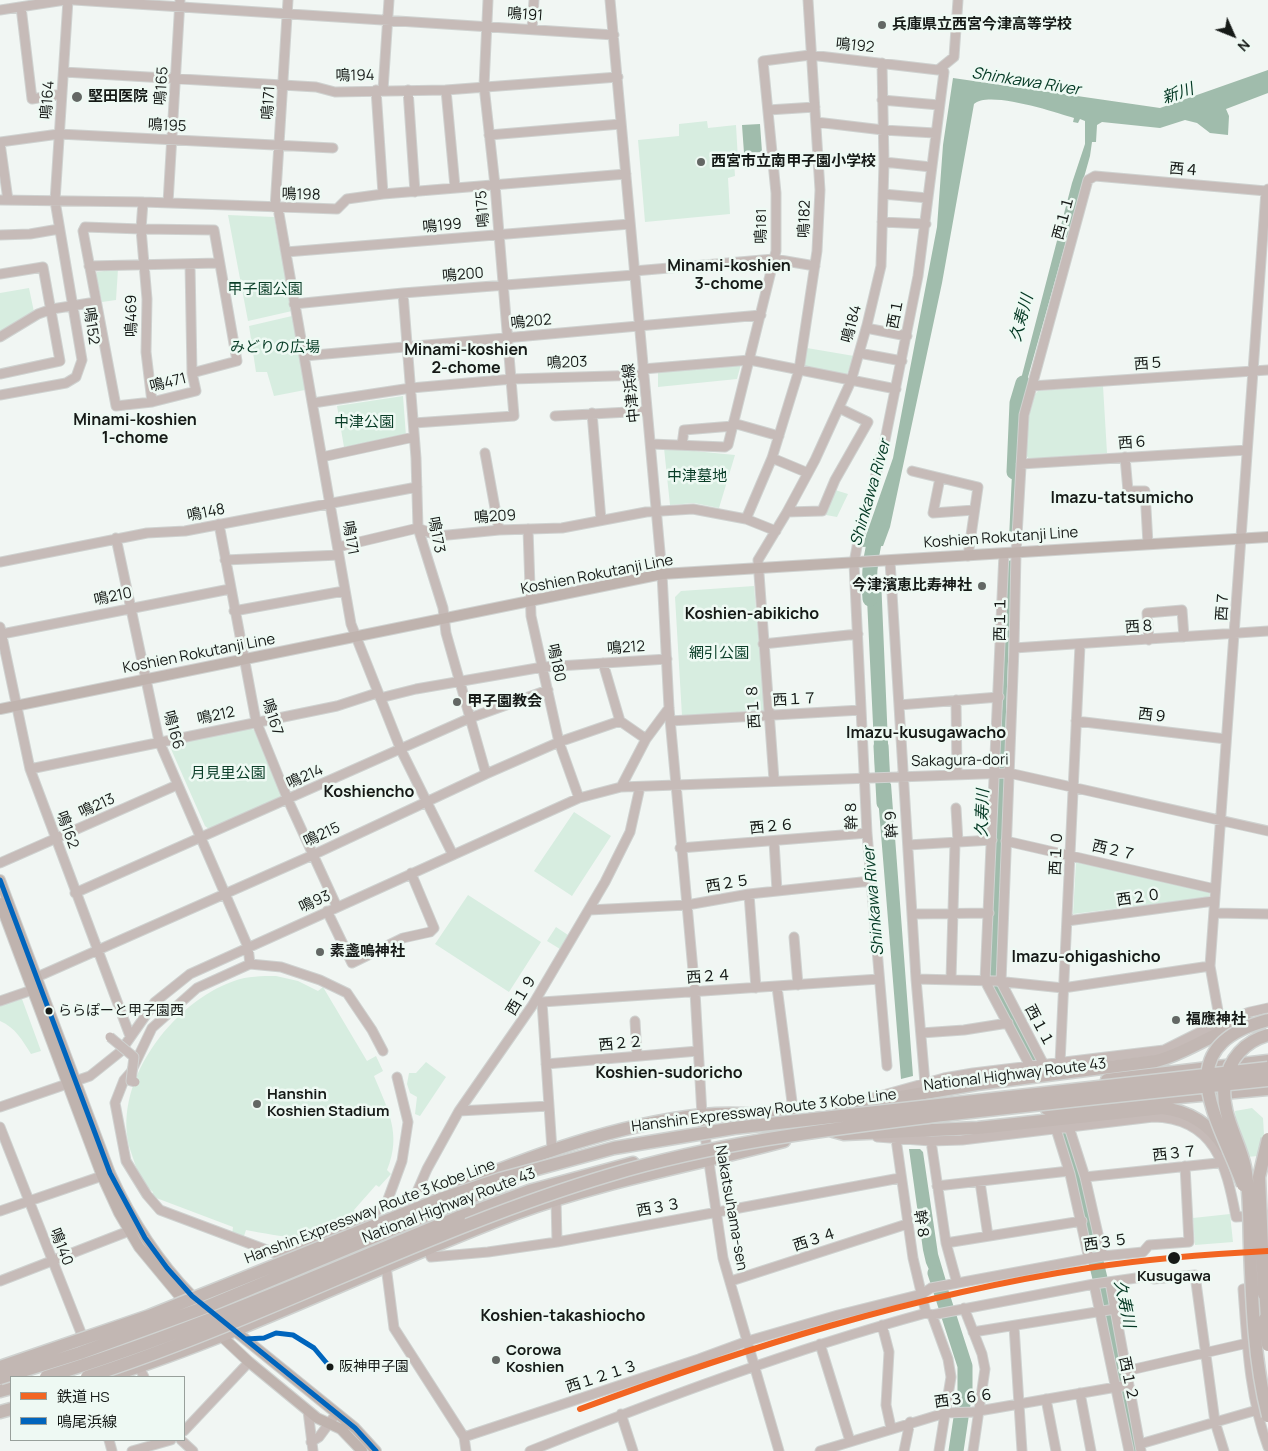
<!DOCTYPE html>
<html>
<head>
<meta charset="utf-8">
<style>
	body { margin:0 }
	#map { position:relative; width:1268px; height:1451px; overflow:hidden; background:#f1f6f3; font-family:Manrope,"Noto Sans JP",sans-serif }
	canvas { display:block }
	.legend { position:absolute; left:10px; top:1376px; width:175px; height:65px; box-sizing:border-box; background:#eef9f3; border:1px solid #98a09b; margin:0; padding:6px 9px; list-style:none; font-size:15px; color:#161a17 }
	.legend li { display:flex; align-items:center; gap:10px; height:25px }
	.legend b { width:25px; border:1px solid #98a09b }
	.north { position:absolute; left:1208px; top:10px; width:50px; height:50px; -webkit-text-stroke:4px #eef9f3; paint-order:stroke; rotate:134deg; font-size:14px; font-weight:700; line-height:20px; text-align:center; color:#161a17 }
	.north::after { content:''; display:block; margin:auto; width:18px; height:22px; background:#161a17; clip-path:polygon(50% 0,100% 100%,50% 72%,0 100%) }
</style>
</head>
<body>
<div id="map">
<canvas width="1268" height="1451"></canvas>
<ul class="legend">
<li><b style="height:6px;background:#f26522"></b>鉄道 HS</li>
<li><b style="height:6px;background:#0065bd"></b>鳴尾浜線</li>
</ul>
<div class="north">N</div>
</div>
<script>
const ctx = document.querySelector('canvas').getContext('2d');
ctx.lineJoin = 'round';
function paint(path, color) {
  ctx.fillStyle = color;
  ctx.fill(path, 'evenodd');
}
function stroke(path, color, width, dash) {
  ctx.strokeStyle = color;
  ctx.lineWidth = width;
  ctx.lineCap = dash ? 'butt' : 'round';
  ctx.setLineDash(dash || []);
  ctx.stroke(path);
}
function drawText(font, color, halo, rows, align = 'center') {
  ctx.font = font + ' Manrope,"Noto Sans JP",sans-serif';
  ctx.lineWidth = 5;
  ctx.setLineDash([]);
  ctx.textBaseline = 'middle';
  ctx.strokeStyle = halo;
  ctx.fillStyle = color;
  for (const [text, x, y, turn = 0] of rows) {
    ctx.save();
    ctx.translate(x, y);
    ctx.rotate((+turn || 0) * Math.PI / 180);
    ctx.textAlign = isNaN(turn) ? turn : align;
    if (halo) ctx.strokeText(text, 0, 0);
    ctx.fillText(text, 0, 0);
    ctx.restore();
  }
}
paint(new Path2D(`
	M707,121L708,128L736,125L738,160L734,161L735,176L728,178L730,214L645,222L638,140L679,136V124Z
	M228,215L274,217L292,311L248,321Z
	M118,269L116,300L102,302L96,276L97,272Z
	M29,288L34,312L0,332V293Z
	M292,316L305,390L274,396L267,372H256L249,326Z
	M807,348L854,356L847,374L841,376L807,369L804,365Z
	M741,364L737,379L658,387V372Z
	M1103,386L1107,453L1029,459L1026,455L1028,420L1035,394L1038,391Z
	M403,396L406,436L344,447L337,406Z
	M664,448L735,455L719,508L694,503L670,505Z
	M835,490L848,494L837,517L826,515Z
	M754,586L765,710L682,716L675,597L681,591Z
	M249,727L254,730L282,794L281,799L210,830L205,826L171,749L173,744Z
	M574,812L611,836L572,896L534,871Z
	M1076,862L1210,891L1209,897L1073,914Z
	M468,895L541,942L509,992L435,944Z
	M556,927L568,935L560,949L547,941Z
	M276,976L298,981L318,991L323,987L367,1061L376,1056L383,1071L374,1076C388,1110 402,1134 387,1170L391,1174L379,1187L376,1185L354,1210L358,1214L350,1222L346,1219C317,1247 281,1236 246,1230L243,1239L232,1235L233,1227L151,1196L153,1192C140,1182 136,1167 131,1152C109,1086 172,1002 234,981C248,976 261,976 276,976Z
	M22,999L41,1051L31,1054C22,1040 16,1028 0,1021V1006Z
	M426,1062L446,1077L420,1116L415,1114L417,1097L410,1093L407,1084L409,1073H416Z
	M1252,1108L1263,1118L1264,1135L1257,1156L1248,1157L1236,1124L1235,1111Z
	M1230,1214L1233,1242L1195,1245L1193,1218Z`), '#d7ede0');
paint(new Path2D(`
	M1268,70V93L1226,109L1229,116L1228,135L1210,133L1197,123L1185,120L1160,128L1102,122L1097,125L1096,142H1092L1090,156L1021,402H1015L1072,183L1085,144V121L1080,119L1078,123L1073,122L1074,118C1055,112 988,90 974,104L942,283L890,527L883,546L862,547L893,458L937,227L943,145L953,78L1160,108Z
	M760,124L762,152L744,153L742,125Z
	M1013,451H1017L1013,539H1009Z
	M1012,560L1004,762H1000L1008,561Z
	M866,578H881L889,767L875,766Z
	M891,784L913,1076L901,1079L877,785Z
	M909,1149H920L923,1152L938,1254L946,1281L935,1283L926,1263L923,1250Z`), '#a0bcac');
stroke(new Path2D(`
	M1014,472L1017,403L1023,383
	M870,599C868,575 871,551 878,528
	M1003,742L994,986L1033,1058
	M881,746L884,803
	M1066,1137L1104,1295L1134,1451
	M935,1273L965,1366V1391L956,1451`), '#a0bcac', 15);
const minor = new Path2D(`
	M74,0L614,35
	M610,0L662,574L669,708L695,992L702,1115L723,1258L779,1451
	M21,7L32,99L62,94
	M0,10L65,0
	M532,29L534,0
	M64,72L316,87L335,92L446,90L618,77
	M376,90L383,194
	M383,90L389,0
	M408,90L415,192
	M446,90L455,187
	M882,100L939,105
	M768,110L815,107
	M816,122L883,130L935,133
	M489,135L621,124
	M0,142L59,134L333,148
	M0,143L8,200
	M773,160L818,157
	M884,162L931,167
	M883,194L928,198
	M0,200L143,202L337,209L347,199L383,194L626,174
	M143,202L141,229L85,227L83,231L116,406L152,402L196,391L192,373L237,361L214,230L141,229L147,299L146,352L152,402
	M168,203L180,0
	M275,208L288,0
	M278,208L351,624L401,750L453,855
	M882,222L926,224
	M0,235L30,234L59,229
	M286,252L630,224
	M190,264L192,373
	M89,266L219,263
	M634,271L774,259L815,266
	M0,274L43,267L60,361L0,374
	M403,293L416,458L418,528L443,608L446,633L486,774
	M294,304L403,293L634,275
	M866,328L907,336
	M0,337L38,314L52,309L96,302
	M859,353L902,361
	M304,356L761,315
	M643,369L750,360L896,389
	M1032,386L1268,370
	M0,395L66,383L76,377L82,360L55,201L68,0
	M313,403L411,388L512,379L644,375
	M592,413L601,520
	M555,416L647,411
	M414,423L514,416L495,185L484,86L488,0
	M733,423L779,436
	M651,444L725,447L728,445L776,251V193L763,61L810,55L938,70L954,57L958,0
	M682,445L684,430L733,426
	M485,453L499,530
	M322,457L414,437
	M1125,457L1128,491H1145L1148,544
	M772,458L808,473
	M1021,464L1247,450
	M912,471L978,487L968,556
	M940,478L933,513L974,510
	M787,512L822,511L835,480L868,422L839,408
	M746,519L772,458L799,370L817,251L820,190L808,0
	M219,524L256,721L288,800L337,907
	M528,529L531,616L559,742L579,798
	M116,538L159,741L248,947L250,964
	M338,547L418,528L438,536L499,530L562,528L646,512L693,509L746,519L776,531
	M1004,553L985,981L1030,1066
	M225,560L339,555
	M890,561L916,979L925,1083
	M0,562L147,533L185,531L417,487
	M234,611L344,591
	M0,627L30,769L130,1036
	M2,634L230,589
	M1149,640L1147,613L1182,610L1184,637
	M763,644L858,634
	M1014,648L1268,631
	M603,663L620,721L646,739
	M380,698L416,689L543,667L667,659
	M956,700L957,774
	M899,705L999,697
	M670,721L861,710
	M1076,721L1226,739
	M30,769L337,706L377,693
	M774,780L758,560L787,512L815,460L851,381L867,325L881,266L884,162L882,63
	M621,787L646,739L669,708
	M640,787L630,832L605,882L532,1006L459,1111L427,1169L410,1208L431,1257L488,1252L557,1242L900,1178
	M956,808L958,842
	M774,841L777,891
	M1006,841L1215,889
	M908,845L992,840
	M680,848L867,833
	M0,863L177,785
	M75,893L470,718L548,690
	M749,894L756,988
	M589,910L687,905L749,894L871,881
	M327,911L352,963L403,938L430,932L434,928L411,873
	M1214,913L1268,914
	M913,914L989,913
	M1067,921L1214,901
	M794,937L798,985
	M37,977L315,854L486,774L559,742L620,721
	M916,979L996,981L1063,988L1210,966
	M951,979L955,843
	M777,987L794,1117
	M0,1001L38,988
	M542,1002L879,979
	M542,1002L552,1150
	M635,1021L637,1056
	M1220,1022L1210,966L1266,191
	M921,1033L964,1030L1008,1023
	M383,1051L372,1030L347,993L320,980L281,967L250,964L197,988L152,1028L131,1072L124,1080L115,1103L126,1161L147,1195L160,1210L280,1255L361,1224L387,1202L402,1161L408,1122L397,1077
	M1060,1063L1080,645
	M546,1064L698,1051
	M1044,1065L1001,982L1014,648L1016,553L1024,415L1032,386L1088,180L1095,176L1266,191L1268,189
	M887,1066L867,833L854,563L858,541L884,445L918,276L944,72L942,67
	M869,1099L944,1078L973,1073L1164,1050L1220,1022L1250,1012L1268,1008
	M0,1107L90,1076L120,1052L155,1002L190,974L579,798L621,787L1009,773L1268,831
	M459,1111L549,1106
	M0,1127L85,1343
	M1069,1127L1085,1177L1103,1256
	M1056,1129L1070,1174L1089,1259
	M877,1137L931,1141L962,1140L1153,1117C1215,1118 1226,1165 1236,1217L1268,1215
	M896,1139L913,1258L926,1313
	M931,1141L946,1243L957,1283
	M1085,1177L1227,1162
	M980,1182L988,1236
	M937,1186L1069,1171
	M556,1200L557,1242
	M0,1211L102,1176
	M946,1243L1082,1221
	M386,1266L394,1328L464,1437L466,1451
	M0,1281L129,1231
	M731,1281L907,1224
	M1110,1282L1141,1451
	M1094,1284L1129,1451
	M1257,1287L1243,1289C1247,1342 1249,1396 1268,1447
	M964,1308L982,1354L985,1369L973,1451
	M926,1313L932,1315L1094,1284L1150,1276L1154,1279L1195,1275L1215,1422L1224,1451
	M932,1315L948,1359L951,1377L939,1451
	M882,1325L889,1352L886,1405L891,1428
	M1014,1326L1022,1451
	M973,1332L1115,1309
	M820,1344L850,1441
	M139,1367L144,1377
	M1126,1371L1252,1342
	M1080,1393L1091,1451
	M1046,1399L1056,1451
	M308,1411L313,1451
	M621,1414L633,1451
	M184,1431L249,1362
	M464,1437L699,1359L748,1341L838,1315L922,1294L931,1288L1103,1256L1143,1252L1149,1245L1189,1242L1185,1166
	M109,1440L112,1451
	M181,1440L193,1451
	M311,1442L319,1437L336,1414
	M1140,1444L1257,1410
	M132,1451L171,1440
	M530,1451C660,1399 791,1350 926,1313
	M820,1451L945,1413L973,1412L1128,1385
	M904,1451L910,1422`);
const major = new Path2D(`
	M0,709L662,574L1268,537
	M0,880L110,1173C131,1219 156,1259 192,1296L355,1428L376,1451
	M0,903L102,1176L119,1213L139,1247L182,1299L249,1362L317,1418L341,1429L362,1451`);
const highway = new Path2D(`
	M1107,1080L1268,1061
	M1047,1109L1268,1089
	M839,1112L901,1097L977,1084L1156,1061C1189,1053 1215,1030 1249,1023
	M833,1131L844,1134L978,1128L1162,1108C1190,1111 1210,1124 1225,1148
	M448,1191C529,1156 615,1125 702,1115C733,1112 763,1115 794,1117
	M453,1204L512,1181
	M459,1217L529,1191L633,1163
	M1264,1294L1265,1319
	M107,1377C248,1332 379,1265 517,1213C603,1181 695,1165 784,1141
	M0,1391L11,1388
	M0,1412L11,1409`);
stroke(minor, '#cfd2d0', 11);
stroke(major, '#cfd2d0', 12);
stroke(highway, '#cfd2d0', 15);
stroke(minor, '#c6bbb8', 9);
stroke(major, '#bfb3ae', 10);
stroke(highway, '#c2b7b3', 12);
const minorBridge = new Path2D(`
	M110,1037L134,1057L131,1081L135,1082`);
const highwayBridge = new Path2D(`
	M1268,1035C1245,1041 1229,1059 1225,1083C1220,1113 1239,1139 1245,1167C1250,1193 1249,1220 1250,1246C1252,1303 1254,1361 1268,1416
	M1243,1185C1219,1119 1165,1047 1268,1020
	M1264,1294L1259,1177L1268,1139
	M1265,1319L1268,1345
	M0,1367L149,1316L438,1200L500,1179L614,1148L734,1128L1268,1068
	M46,1377C187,1334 322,1273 459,1217
	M87,1377C265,1319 431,1228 610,1175C719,1142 831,1129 943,1115C1051,1103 1160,1091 1268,1080
	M0,1378L80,1353L206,1307L453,1204`);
stroke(minorBridge, '#cfd2d0', 11, []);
stroke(highwayBridge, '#cfd2d0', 15, []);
stroke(minorBridge, '#c6bbb8', 9);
stroke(highwayBridge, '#c2b7b3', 12);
stroke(new Path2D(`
	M0,880L110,1173L145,1238L167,1268L192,1296L355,1428L376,1451
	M246,1339L264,1338L276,1333L293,1335L314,1348L330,1367`), '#0065bd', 5);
stroke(new Path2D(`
	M580,1409C745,1348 914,1295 1088,1268C1147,1259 1208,1254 1268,1251`), '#f26522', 6);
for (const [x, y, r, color] of [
	[882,25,5,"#636764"],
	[77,97,6,"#636764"],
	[701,162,5,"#636764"],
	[982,586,5,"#636764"],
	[457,702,5,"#636764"],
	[320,952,5,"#636764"],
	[49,1011,4.5,"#161a17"],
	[1176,1020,5,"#636764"],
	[257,1104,5,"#636764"],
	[1174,1258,7,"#161a17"],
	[496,1360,5,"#636764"],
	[330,1367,4.5,"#161a17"]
]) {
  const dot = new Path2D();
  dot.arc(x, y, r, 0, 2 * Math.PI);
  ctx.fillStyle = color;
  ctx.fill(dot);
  stroke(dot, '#eef9f3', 2);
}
drawText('14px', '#161a17', '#eef9f3', [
	["ららぽーと甲子園西",58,1011],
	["阪神甲子園",339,1367]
], 'left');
drawText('15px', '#161a17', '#eef9f3', [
	["鳴191",525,15,4],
	["鳴192",855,46,6],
	["鳴194",355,76,-1],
	["鳴165",162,86,-86],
	["鳴164",48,100,-86],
	["鳴171",269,103,-86],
	["鳴195",167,126,3],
	["西４",1184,170,5],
	["鳴198",301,195,1],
	["鳴175",483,209,-94],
	["西１１",1064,218,-75],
	["鳴182",805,219,-88],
	["鳴199",442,226,-5],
	["鳴181",762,226,-90],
	["鳴200",463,275,-5],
	["西１",896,314,-79],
	["鳴469",132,316,-91],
	["鳴202",531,322,-6],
	["鳴184",852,324,-75],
	["鳴152",91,326,82],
	["鳴203",567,363,-2],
	["西５",1149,364,-4],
	["鳴471",168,383,-14],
	["中津浜線",632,393,-96],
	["西６",1133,443,-4],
	["鳴148",206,513,-11],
	["鳴209",495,517,-4],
	["鳴173",436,535,79],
	["鳴171",350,538,80],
	["Koshien Rokutanji Line",1001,538,-4],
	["Koshien Rokutanji Line",597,575,-11],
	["鳴210",113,597,-12],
	["西７",1223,606,-86],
	["西１１",1001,619,-89],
	["西８",1140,627,-4],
	["鳴212",626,648,-4],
	["Koshien Rokutanji Line",199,654,-11],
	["鳴180",556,663,78],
	["西１７",795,700,-3],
	["西１８",754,706,-94],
	["鳴212",216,716,-12],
	["西９",1153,716,7],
	["鳴167",272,717,72],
	["鳴166",173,730,75],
	["Sakagura-dori",960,761,-1],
	["鳴214",305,777,-24],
	["鳴213",97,806,-24],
	["幹８",852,815,-92],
	["幹９",892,823,-94],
	["西２６",772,827,-5],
	["鳴162",67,830,70],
	["鳴215",322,835,-25],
	["西２７",1114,851,13],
	["西１０",1057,853,-87],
	["西２５",728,884,-9],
	["西２０",1139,898,-8],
	["鳴93",315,902,-24],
	["西２４",709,977,-4],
	["西１９",522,995,-59],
	["西１１",1039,1026,62],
	["西２２",621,1044,-5],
	["National Highway Route 43",1015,1075,-7],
	["Hanshin Expressway Route 3 Kobe Line",764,1111,-7],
	["西３７",1175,1154,-6],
	["National Highway Route 43",449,1206,-21],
	["西３３",659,1208,-10],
	["Nakatsuhama-sen",731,1208,80],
	["Hanshin Expressway Route 3 Kobe Line",370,1212,-21],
	["幹８",921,1225,81],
	["西３４",815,1240,-18],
	["西３５",1106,1243,-8],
	["鳴140",61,1247,69],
	["西１２１３",602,1377,-18],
	["西１２",1128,1379,78],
	["西３６６",964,1399,-8]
]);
drawText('bold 15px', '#161a17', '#eef9f3', [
	["兵庫県立西宮今津高等学校",892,25],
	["堅田医院",88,97],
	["西宮市立南甲子園小学校",711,162],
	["今津濱恵比寿神社",972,586,"right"],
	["甲子園教会",467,702],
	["素盞嗚神社",330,952],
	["福應神社",1186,1020],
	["Hanshin",267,1095],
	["Koshien Stadium",267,1112],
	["Corowa",506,1351],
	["Koshien",506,1368]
], 'left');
drawText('15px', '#093d27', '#eef9f3', [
	["甲子園公園",265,290],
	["みどりの広場",275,348],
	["中津公園",364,423],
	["中津墓地",697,477],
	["網引公園",719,654],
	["月見里公園",228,774]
]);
drawText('bold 15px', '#161a17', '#eef9f3', [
	["Kusugawa",1174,1277]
]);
drawText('italic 16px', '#033823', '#eef9f3', [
	["Shinkawa River",1026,82,9],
	["新川",1178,94,-19],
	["久寿川",1022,318,-75],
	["Shinkawa River",871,493,-74],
	["久寿川",983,813,-88],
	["Shinkawa River",874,901,-95],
	["久寿川",1124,1304,78]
]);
drawText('bold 16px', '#161a17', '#eef9f3', [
	["Minami-koshien",729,267],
	["3-chome",729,285],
	["Minami-koshien",466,351],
	["2-chome",466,369],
	["Minami-koshien",135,421],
	["1-chome",135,439],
	["Imazu-tatsumicho",1122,499],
	["Koshien-abikicho",752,615],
	["Imazu-kusugawacho",926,734],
	["Koshiencho",369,793],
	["Imazu-ohigashicho",1086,958],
	["Koshien-sudoricho",669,1074],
	["Koshien-takashiocho",563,1317]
]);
</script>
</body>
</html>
